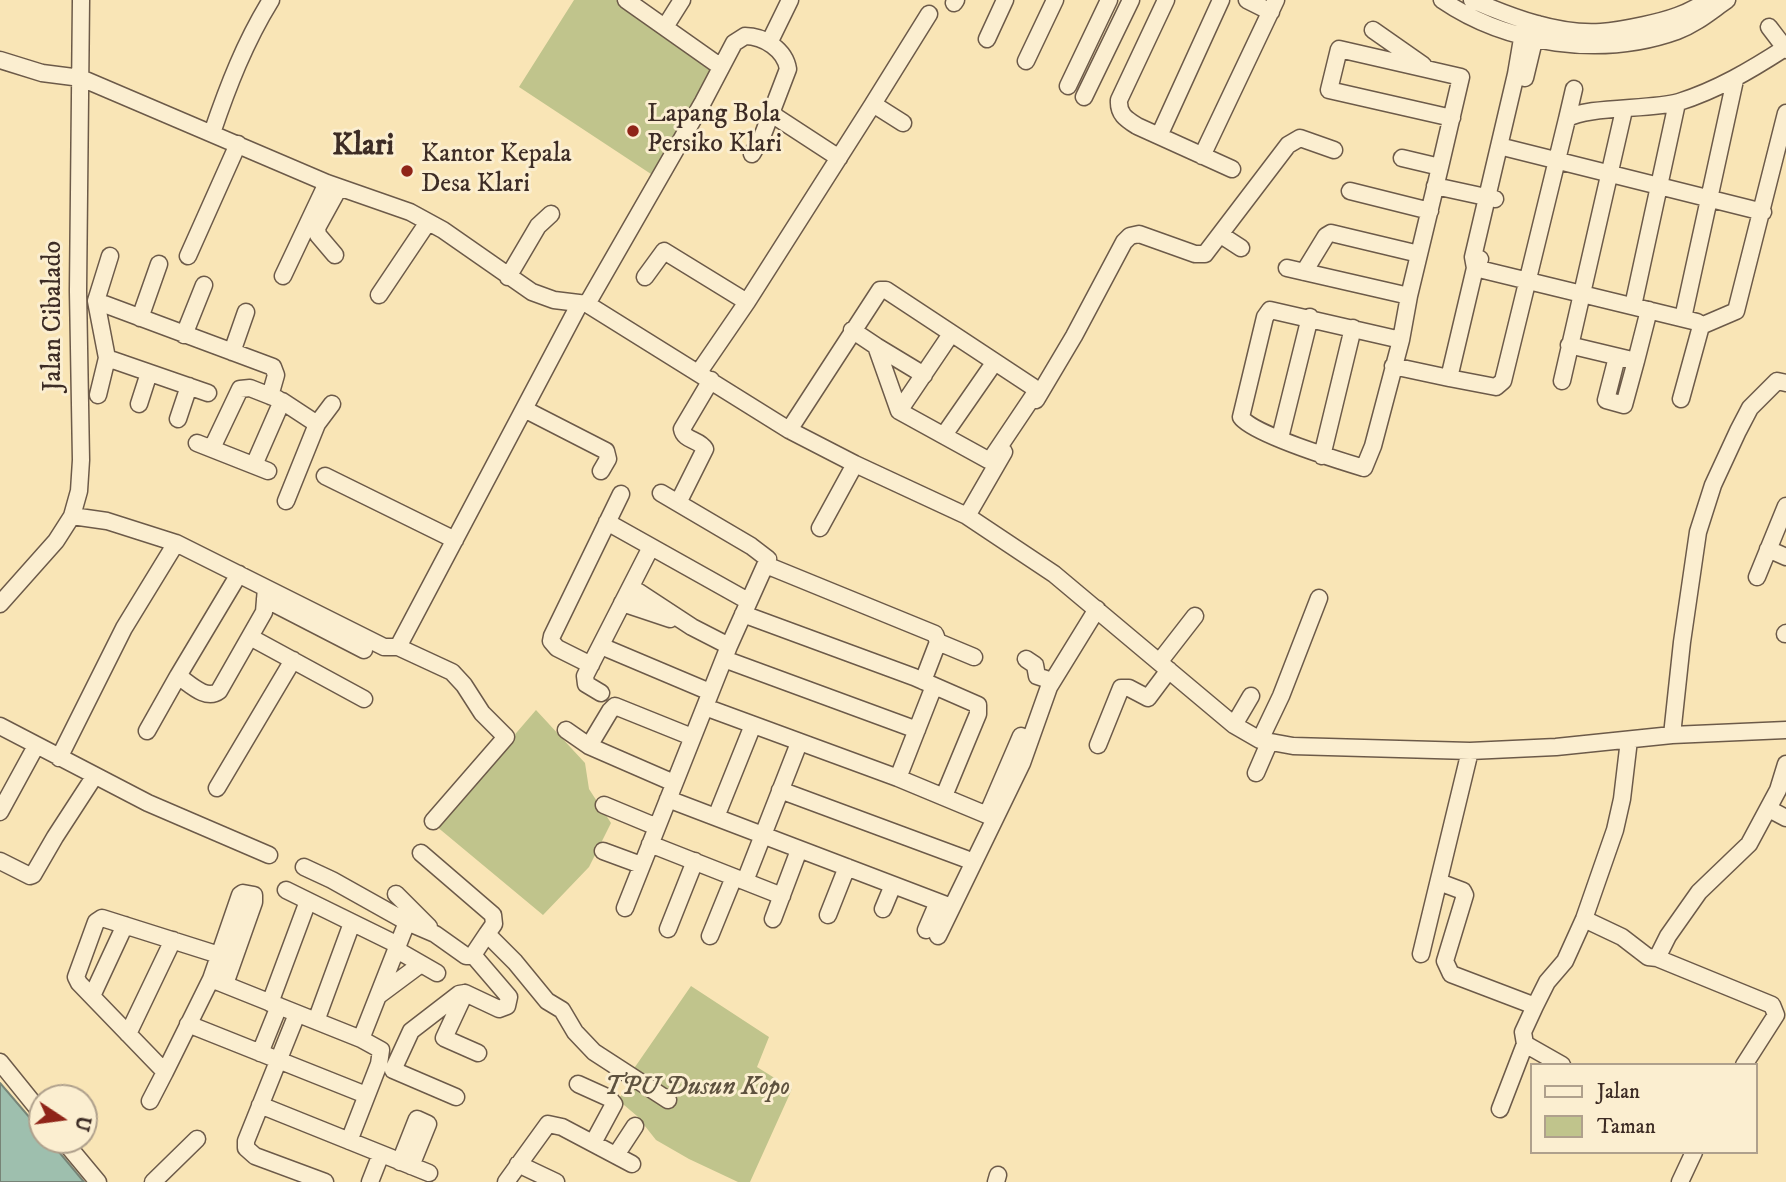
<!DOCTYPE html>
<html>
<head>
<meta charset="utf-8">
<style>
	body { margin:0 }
	#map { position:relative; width:1786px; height:1182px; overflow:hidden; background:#f9e5b6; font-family:"IM FELL DW Pica",serif }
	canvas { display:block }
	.legend { position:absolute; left:1530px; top:1063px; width:228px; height:91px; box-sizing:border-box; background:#fbeed0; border:2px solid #afa08c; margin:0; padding:9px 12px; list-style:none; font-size:21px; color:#3d2c25 }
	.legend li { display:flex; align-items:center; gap:14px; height:35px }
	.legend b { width:35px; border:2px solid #afa08c }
	.north { position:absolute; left:28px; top:1084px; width:70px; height:70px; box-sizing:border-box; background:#fbeed0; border:2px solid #afa08c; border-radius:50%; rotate:103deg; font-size:19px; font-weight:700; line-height:28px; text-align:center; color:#3d2c25 }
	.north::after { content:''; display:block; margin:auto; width:24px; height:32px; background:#8f2418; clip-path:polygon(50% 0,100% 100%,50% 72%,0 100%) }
</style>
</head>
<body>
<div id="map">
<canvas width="1786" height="1182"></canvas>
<ul class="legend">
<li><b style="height:9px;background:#fbeed0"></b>Jalan</li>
<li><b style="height:19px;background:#c0c48c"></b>Taman</li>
</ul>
<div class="north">U</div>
</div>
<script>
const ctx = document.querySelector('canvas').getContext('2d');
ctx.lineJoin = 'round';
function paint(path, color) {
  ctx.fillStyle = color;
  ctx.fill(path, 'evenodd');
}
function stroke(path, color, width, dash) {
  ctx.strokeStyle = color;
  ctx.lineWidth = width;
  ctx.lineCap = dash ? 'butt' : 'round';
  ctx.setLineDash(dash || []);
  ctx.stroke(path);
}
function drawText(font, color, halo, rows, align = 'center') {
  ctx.font = font + ' "IM FELL DW Pica",serif';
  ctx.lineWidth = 6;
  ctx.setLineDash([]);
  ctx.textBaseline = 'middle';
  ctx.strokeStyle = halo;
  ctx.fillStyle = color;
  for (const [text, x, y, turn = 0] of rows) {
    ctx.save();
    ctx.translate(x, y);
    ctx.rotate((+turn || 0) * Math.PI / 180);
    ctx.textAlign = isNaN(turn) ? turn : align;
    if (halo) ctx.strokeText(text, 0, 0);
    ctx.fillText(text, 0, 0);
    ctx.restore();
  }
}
paint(new Path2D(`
	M574,0H616L718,68L654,176L519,87Z
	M536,710L585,763L589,789L611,823L589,867L543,915L436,826Z
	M691,986L769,1037L757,1067L792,1089L750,1182H738L689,1159L656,1140L637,1116L617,1099L633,1086L626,1080Z`), '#c0c48c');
const water = new Path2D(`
	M0,1083L42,1132V1140H49L84,1182H0Z`);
paint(water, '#9ebfae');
stroke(water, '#778477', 2);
const minor = new Path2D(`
	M626,0L721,67
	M1166,0L1119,100C1118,114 1126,119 1137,126L1232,169
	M1247,0L1271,12
	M1442,0C1508,45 1602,58 1677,31C1696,24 1711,11 1727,0
	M1472,0C1511,17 1558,35 1601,32C1616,31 1630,28 1644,25C1668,20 1688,14 1708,0
	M954,3L956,0
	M1525,21L1516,74L1473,257L1475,268L1449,378L1496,387L1503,381L1567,119C1584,106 1652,110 1679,102C1717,90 1751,70 1785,48L1786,50
	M665,27L682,0
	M1769,27L1785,48
	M1373,30L1423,65
	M987,39L1005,0
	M769,43L790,0
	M0,60L42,73L81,78L327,183L410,212L443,230L532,292L554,300L587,304L789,430L855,464L967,516L1054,574L1234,725L1260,740L1293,746L1470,751L1556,747L1672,735L1786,730
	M1026,61L1055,0
	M1525,78L1538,24
	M1068,86L1109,0
	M1084,97L1131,0
	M873,104L929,14
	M770,113L839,158
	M1567,119L1574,89
	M212,133C228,86 245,42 271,0
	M1159,136L1221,0
	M1507,148L1763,212
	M1202,156L1276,0
	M1440,167L1461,77L1339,49L1329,90L1452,118
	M1435,186L1495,199
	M1350,191L1430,211
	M1221,235L1241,248
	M335,255L318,235L317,228L339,188
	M110,256L96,301L273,367L276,375L270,396
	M188,256L238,144
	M1480,259L1475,268L1697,322L1701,326L1736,311L1786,113
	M1287,268L1409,296
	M1304,272L1326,236L1331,233L1419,254
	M283,276L327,183
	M508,277L538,226L551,214
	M645,277L664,251L747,302
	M379,295L428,222
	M96,301L107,358L208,393
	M587,304L703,102L734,43L745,36C764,36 785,50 788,69L762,137L752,154
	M1633,306L1677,103
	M140,318L159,264
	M1683,318L1735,80
	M184,335L204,285
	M1401,340L1270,310L1265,317L1241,417C1252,434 1341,461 1364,468L1373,446L1401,340L1409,296L1440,167L1402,158
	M1569,345L1636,361L1649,310
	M876,346L924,375
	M232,352L246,312
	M1617,357L1606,400L1624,405L1636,361
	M1393,366L1449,378
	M699,372L747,302L873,104L903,123
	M1562,381L1624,110
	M98,395L107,358
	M1681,399L1701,326
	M1036,400L1074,336L1124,242L1130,236L1139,234L1195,254H1205L1288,145L1300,138L1334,150
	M139,404L149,373
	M526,410L606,451L608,459L601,471
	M899,411L951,334
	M178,419L189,386
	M789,430L880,290H886L1033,387L1036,392L991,459L988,460L899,411L876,346L852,330
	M944,435L994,363
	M1280,438L1310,317
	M197,443L268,471
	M212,448L240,389L250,388L278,399
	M1322,456L1353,328
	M254,465L282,401L317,424
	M325,476L455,540
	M286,501L317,424L332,404
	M678,503L705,449C699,439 684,441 682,429L711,380
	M72,516L107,521L176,543L384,647H398L452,672L464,685L482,713L506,737L433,821
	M967,516L1004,452
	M607,522L748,601
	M820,528L855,464
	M1768,549L1786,557
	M766,565L935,634L938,642L923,681
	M239,574L178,676C190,684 206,701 219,691L264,612L266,588
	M1757,577L1786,506
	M631,587L692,627L729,646
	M265,599L364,650
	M622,603L670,619
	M0,604L56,541L72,516L79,491L81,460L78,291L81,0
	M743,614L914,677L978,705V714L944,796
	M1785,634L1786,633
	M250,637L364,699
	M938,642L974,657
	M601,646L710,692
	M398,647L579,305
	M724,659L917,730
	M1026,659L1035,665L1037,676L1052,681
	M1160,661L1195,616
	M591,665L557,648L551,641L552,636L621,494
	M601,693L586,684L585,676L651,547
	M705,707L898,778L987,815L1021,736
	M1234,725L1251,696
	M0,726L148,803L269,855
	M566,730L589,746L674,783
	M147,731L178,676
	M1672,735L1682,642L1698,532L1713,485L1738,431L1750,408L1777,381L1786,383
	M1260,740L1281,696L1319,598
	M1098,745L1121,688H1129L1148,698L1169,670
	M589,746L610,711L615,706L692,737
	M59,758L124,628L176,543
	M1256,773L1269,743
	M898,778L934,686
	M217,788L293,660
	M780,790L966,859
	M668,799L946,905
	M604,805L657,827
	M1769,809L1786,818
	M0,812L36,746
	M716,817L753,725
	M650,844L782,896
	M603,851L641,865
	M421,853L493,915L494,924L487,934
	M0,861L30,876L33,875L55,837L94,777
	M304,867L332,880L407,922L435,934L466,956L473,955L487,934L515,962L547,1001L562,1010L575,1032L594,1052L668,1100
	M745,881L799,743
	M1439,882L1463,891L1465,895L1445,961L1451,974L1535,1006
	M286,890L398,945
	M396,894L429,927
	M625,908L729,646L768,559L751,546L661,493
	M883,909L893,885
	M828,915L847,867
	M773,919L799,850
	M1584,919L1622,937L1648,957L1657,958L1668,936L1699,892L1749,844L1778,790L1786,764
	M668,929L695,861
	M926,930L938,902
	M710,936L734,877
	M938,936L1022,763L1049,687L1097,609
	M397,950L437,973
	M1421,954L1470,751
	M219,955L102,918L96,922L76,977L79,983L165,1072L211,979L240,895L243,893L254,895V902L225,984
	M1657,958L1772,1005L1776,1015L1744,1065
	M216,981L361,1039L381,1050L379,1064L349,1141
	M465,993L444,1038L478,1053
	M92,996L125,925
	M378,996L421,964
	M270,1003L308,901
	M297,1014L246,1141V1148L255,1156L325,1182
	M316,1021L352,923
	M188,1024L366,1095
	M128,1034L173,940
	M361,1039L407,922
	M260,1053L279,1006
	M0,1062L42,1114
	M1562,1065L1525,1044L1523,1032L1535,1006L1547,982L1565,961L1584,919L1615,830L1622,799L1629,740
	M578,1084L609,1098L614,1104L593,1143
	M456,1097L393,1070L411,1031L459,994L465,993L499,1009L507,1006L509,997L473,955
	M150,1101L165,1072
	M260,1105L429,1173
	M1500,1109L1525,1044
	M63,1140L98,1182
	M616,1155L635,1126
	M400,1162L417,1119L428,1124L411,1166
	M518,1164L556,1182
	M153,1182L197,1139
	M370,1182L381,1154
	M506,1182L548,1124L562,1127L632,1164
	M996,1182L998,1175
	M1680,1182L1694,1152`);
stroke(minor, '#6c5a49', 19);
stroke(minor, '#fbeed0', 16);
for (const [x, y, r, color] of [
	[633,131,7,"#8f2418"],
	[407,171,7,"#8f2418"]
]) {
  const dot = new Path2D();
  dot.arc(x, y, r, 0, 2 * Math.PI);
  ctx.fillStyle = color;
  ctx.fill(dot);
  stroke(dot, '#fbeed0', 2.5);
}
drawText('26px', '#3d2c25', '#fbeed0', [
	["Lapang Bola",647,116],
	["Persiko Klari",647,146],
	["Kantor Kepala",421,156],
	["Desa Klari",421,186]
], 'left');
drawText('26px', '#3d2c25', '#fbeed0', [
	["Jalan Cibalado",55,316,-90]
]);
drawText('italic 26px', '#5e523f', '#fbeed0', [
	["TPU Dusun Kopo",697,1089]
]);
drawText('bold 30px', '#3d2c25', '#fbeed0', [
	["Klari",363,148]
]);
</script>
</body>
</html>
